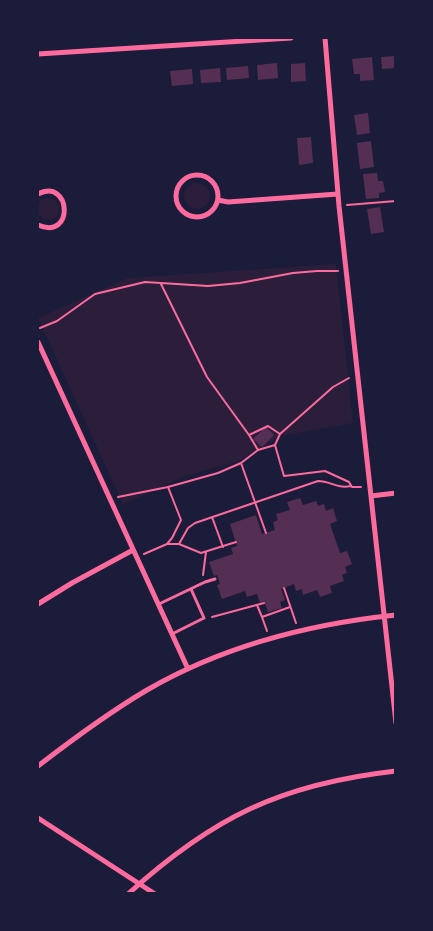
<!DOCTYPE html>
<html>
<head>
<meta charset="utf-8">
<style>
	body { margin:0 }
	#map { position:relative; width:433px; height:931px; overflow:hidden; background:#1b1b3a; font-family:Figtree,sans-serif }
	canvas { display:block }
	.frame { position:absolute; inset:0; border:39px solid #1b1b3a; pointer-events:none }
</style>
</head>
<body>
<div id="map">
<canvas width="433" height="931"></canvas>
<div class="frame"></div>
</div>
<script>
const ctx = document.querySelector('canvas').getContext('2d');
ctx.lineJoin = 'round';
function paint(path, color) {
  ctx.fillStyle = color;
  ctx.fill(path, 'evenodd');
}
function stroke(path, color, width, dash) {
  ctx.strokeStyle = color;
  ctx.lineWidth = width;
  ctx.lineCap = dash ? 'butt' : 'round';
  ctx.setLineDash(dash || []);
  ctx.stroke(path);
}
paint(new Path2D(`
	M184 196a13 13 0 1 1 26 0a13 13 0 1 1-26 0Z
	M37 209a11 11 0 1 1 22 0a11 11 0 1 1-22 0Z
	M336,264L353,423L281,436L238,461L183,477L123,504L38,318L128,278Z`), '#2a1e3b');
paint(new Path2D(`
	M396,56V68L382,69L381,57Z
	M372,57L374,80L360,81V74H354L352,59Z
	M277,63L278,78L258,80L257,65Z
	M305,63L306,81L291,82V64Z
	M248,66L249,78L227,80L226,68Z
	M220,68L221,82L201,83L200,70Z
	M192,69L193,84L172,86L170,71Z
	M368,113L370,133L357,135L354,115Z
	M311,137L313,163L299,165L297,138Z
	M371,141L374,167L360,169L357,143Z
	M377,173L378,181H383L385,192L379,193V198L366,199L363,174Z
	M380,207L384,232L371,234L367,209Z
	M266,427L274,435L262,447L253,439Z
	M300,498L303,505L316,501L318,506L324,504L326,511L333,508L337,521L330,524L340,553L347,551L352,564L345,567L347,573L342,575L344,581L330,586L332,593L320,597L317,590L303,595L302,589L296,591L294,584L281,589L285,600L280,602L282,608L268,612L264,601L260,603L257,594L247,597L245,591L222,599L217,585L220,584L217,575L214,576L209,562L233,554L231,548L237,546L230,524L256,515L262,534L275,530L273,522L278,520L276,514L290,510L287,502Z`), '#542f53');
stroke(new Path2D(`
	M347,205L396,201
	M161,284L207,377L249,435L268,426L280,434L333,387L349,378
	M40,328L57,321L95,294L145,282L208,286L240,283L293,273L317,271H338
	M280,434L275,445L284,476L325,471L349,482L352,487H361
	M249,435L258,450
	M241,463L266,533
	M118,497L168,487
	M212,517L223,547
	M236,542L201,553L179,544L188,528L195,523L318,481C331,481 336,489 351,486
	M167,544L172,538L181,520L168,487L218,473L241,463L258,450L275,445
	M144,554L167,544H179
	M203,575L206,552
	M284,588L296,623
	M257,605L262,617L290,607
	M212,617L264,603
	M262,617L267,631`), '#ff6b9d', 2);
stroke(new Path2D(`
	M159,604L205,582L215,579
	M172,634L204,618L191,589`), '#ff6b9d', 3);
stroke(new Path2D(`
	M325,38L339,206L396,723
	M38,54L291,38
	M176 196a21 21 0 1 1 42 0a21 21 0 1 1-42 0Z
	M38,194C71,177 75,241 38,225
	M218,200L228,202L338,194
	M38,342L188,669
	M371,496L396,493
	M38,604L72,583L133,550
	M38,766C73,739 108,713 147,690C223,646 309,624 396,615
	M38,818L155,894
	M128,894C213,817 281,784 396,771`), '#ff6b9d', 5);
</script>
</body>
</html>
